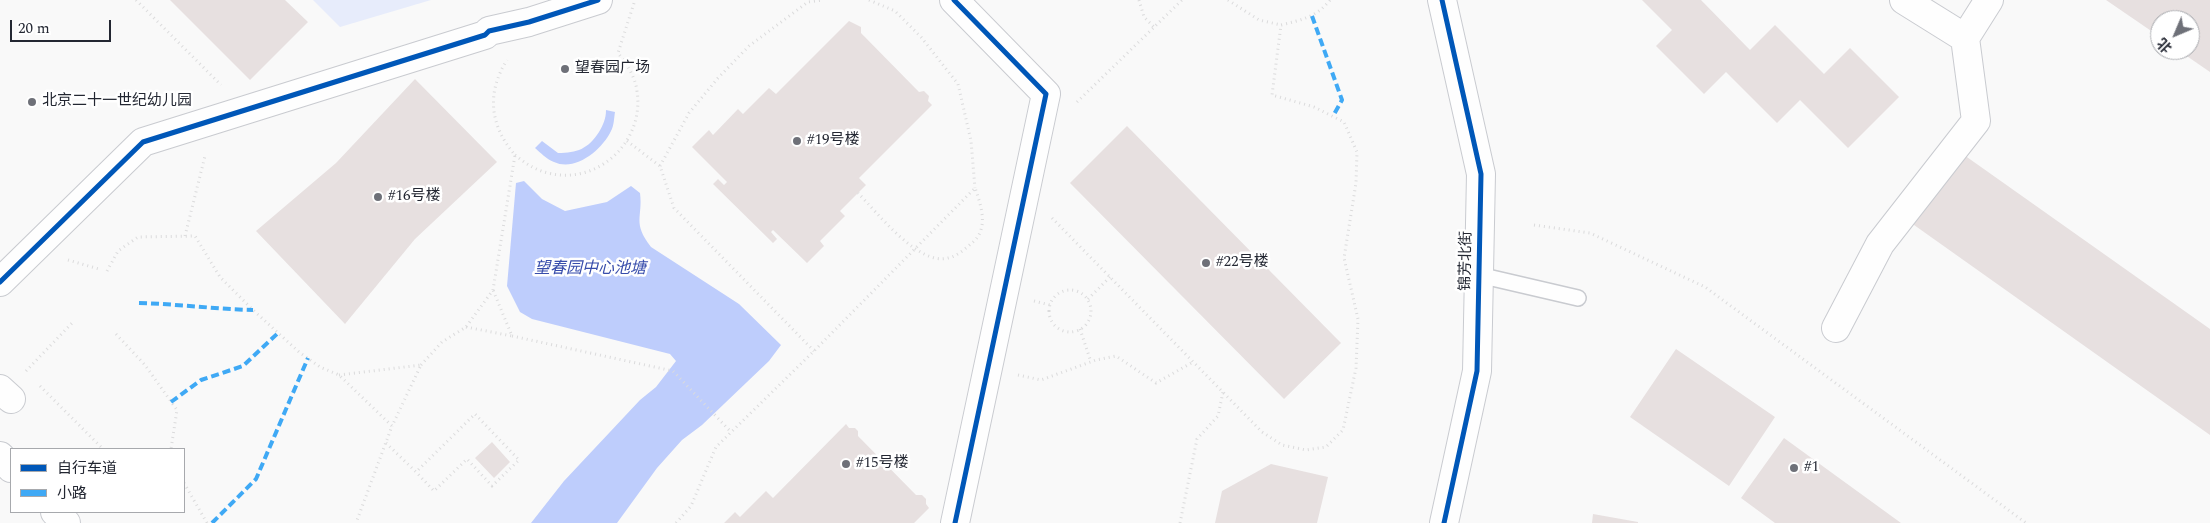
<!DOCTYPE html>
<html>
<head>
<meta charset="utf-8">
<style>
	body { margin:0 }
	#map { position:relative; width:2210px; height:523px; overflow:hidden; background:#f9f9f9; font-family:Spectral,"Noto Sans SC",serif }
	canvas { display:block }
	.legend { position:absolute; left:10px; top:448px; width:175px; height:65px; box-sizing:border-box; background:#fff; border:1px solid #a7a9ad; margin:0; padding:6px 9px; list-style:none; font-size:15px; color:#232732 }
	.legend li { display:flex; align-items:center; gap:10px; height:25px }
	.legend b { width:25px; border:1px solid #a7a9ad }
	.north { position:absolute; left:2150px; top:10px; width:50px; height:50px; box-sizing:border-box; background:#fff; border:1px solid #a7a9ad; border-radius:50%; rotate:225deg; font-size:14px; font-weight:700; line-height:20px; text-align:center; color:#232732 }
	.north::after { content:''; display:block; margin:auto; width:18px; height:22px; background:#6e7078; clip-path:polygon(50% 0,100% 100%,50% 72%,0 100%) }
	.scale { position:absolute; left:10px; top:20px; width:101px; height:22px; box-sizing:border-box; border:2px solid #232732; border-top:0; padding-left:6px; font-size:15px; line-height:18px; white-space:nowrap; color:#232732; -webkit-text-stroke:4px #fff; paint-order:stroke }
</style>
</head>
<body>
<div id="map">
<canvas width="2210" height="523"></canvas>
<ul class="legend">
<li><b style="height:6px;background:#0057b8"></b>自行车道</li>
<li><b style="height:6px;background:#3fa9f5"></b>小路</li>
</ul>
<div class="north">北</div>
<div class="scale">20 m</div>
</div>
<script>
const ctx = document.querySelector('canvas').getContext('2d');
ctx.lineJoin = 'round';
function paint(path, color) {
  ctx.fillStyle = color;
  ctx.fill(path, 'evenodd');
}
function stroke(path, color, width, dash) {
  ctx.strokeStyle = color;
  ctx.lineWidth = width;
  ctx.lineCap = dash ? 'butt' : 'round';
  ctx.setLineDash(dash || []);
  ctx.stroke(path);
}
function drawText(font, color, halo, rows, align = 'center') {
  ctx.font = font + ' Spectral,"Noto Sans SC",serif';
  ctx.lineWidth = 5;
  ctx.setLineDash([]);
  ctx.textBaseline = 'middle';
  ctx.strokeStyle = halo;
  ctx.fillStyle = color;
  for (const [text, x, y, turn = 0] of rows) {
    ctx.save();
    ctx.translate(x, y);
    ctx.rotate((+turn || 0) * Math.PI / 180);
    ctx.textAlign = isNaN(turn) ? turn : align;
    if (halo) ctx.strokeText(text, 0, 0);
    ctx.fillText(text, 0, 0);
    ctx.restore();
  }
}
paint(new Path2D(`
	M313,0H431L340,27Z`), '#e7ecfb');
paint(new Path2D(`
	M606,110L615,112C614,118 614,126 611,131C602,150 575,172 554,162C546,159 541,153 535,148L542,141L558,153C577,153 588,149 599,132C603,125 606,119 606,110Z
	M524,181L542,199L565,211L607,202L631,186L640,193C643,218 632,222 651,247L739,304L781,345L769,361L702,425L682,440L657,468L617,523H531L564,481L640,400L656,387L676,361L670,354L532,319L520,312L507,286L516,183Z`), '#becdfc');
paint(new Path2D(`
	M170,0H285L308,22L250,80Z
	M1642,0H1701L1750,50L1775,25L1824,74L1850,48L1899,97L1848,148L1800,100L1777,123L1726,72L1704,94L1656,46L1672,30Z
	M2106,0H2210V72L2178,50H2190V20H2160V37Z
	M849,21L861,27V33L919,92L924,91L929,96L928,101L932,105L859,178L866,185L840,211L845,216L820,241L824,246L807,263L773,230L771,232L777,239L773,243L713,184L718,179L724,185L727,182L692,147L709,130L713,135L738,109L743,114L769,88L776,94Z
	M415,79L497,162L415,239L345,324L256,231L336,163Z
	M1127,126L1341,343L1284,399L1070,183Z
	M1957,150L2210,329V435L1907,220Z
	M1676,349L1775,417L1729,486L1630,417Z
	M846,424L849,428H855L858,431V436L916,495H922L926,499V504L929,508L914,523H724L735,512L740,517L766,491L773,498Z
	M1784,438L1901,523H1775L1741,498Z
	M492,442L510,462L494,478L475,458Z
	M1271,464L1328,477L1317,523H1215L1222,491Z
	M1593,514L1638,522V523H1592Z`), '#e7e0e0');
const service = new Path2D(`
	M1479,275L1578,298`);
const minor = new Path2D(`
	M954,0L1046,94L955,523
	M1904,0L1965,38L1989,0
	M0,282L143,142L485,35L489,31L529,22L598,0
	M1836,328L1880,244L1976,121L1965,38
	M0,389L11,399
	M0,456L11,468
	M55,512L66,523`);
const tertiary = new Path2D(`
	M1442,0L1481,174L1477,371L1444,523`);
stroke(service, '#c9cbd0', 18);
stroke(minor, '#c9cbd0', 30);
stroke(tertiary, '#c9cbd0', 30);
stroke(new Path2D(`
	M136,0L221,85
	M869,0L895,11L921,37L958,84L971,141L975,188
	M1139,0L1144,17L1154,27
	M1228,0L1259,20L1281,25
	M1077,102L1182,0
	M627,141L660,166L674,208L814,351
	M515,155C525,163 535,170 548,173C598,186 645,141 637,91C635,76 627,65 618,53L635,0
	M660,166L689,113L718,78L749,46L808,2L823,0
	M1052,218L1262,432L1282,445L1306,450L1326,447L1343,430L1356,368L1358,319L1344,258L1356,183L1357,152L1344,122L1314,107L1272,95L1281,25C1301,20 1317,17 1330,0
	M1534,225L1590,233L1705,287L2026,523
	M185,236L205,156
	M68,260L99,269
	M107,271L118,251L138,237L195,236L220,277L253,310L299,352L320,367L339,375L392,426L356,523
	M1049 311a21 21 0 1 1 42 0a21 21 0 1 1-42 0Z
	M1088,299L1110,277
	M1034,301L1050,305
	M466,327L512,336L493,290
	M1080,329L1091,362
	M116,334L145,365L177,410L171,449
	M512,336L673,371L731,432
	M421,365L442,342L466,327L493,290L515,155C490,126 486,93 507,60
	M26,371L74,321
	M339,375L421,365L392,426
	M1018,375L1041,380L1096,360L1116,356L1156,383L1193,362
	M40,386L103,449
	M386,443L416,472L475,414L519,460L492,486L467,459L434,491L416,472
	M184,483L207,523
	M676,523L691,506L716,447L814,351L975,188C981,205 989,228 973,242C966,248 958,256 948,258C918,266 877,212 858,193
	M1180,523L1197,439L1218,416L1223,392`), '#dbdbdc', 3, [1, 4]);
stroke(service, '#fefefe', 15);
stroke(minor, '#fefefe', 28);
stroke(tertiary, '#fefefe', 28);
stroke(new Path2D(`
	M1312,16L1342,100L1333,116
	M139,303C177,304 214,309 253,310
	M171,402L201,380L243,366L278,333
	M212,523L256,479L308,358`), '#3fa9f5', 4, [8, 4]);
stroke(new Path2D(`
	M954,0L1046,94L955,523
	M1442,0L1481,174L1477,371L1444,523
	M0,282L143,142L485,35L489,31L529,22L598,0`), '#0057b8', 5);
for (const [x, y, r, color] of [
	[565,69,5,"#6e7078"],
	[32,102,5,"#6e7078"],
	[797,141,5,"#6e7078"],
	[378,197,5,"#6e7078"],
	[1206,263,5,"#6e7078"],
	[846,464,5,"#6e7078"],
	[1794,468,5,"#6e7078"]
]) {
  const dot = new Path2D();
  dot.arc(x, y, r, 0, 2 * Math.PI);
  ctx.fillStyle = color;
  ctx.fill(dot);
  stroke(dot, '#fff', 2);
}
drawText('15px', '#232732', '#fff', [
	["望春园广场",575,69],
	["北京二十一世纪幼儿园",42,102],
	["#19号楼",807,141],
	["#16号楼",388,197],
	["#22号楼",1216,263],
	["#15号楼",856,464],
	["#1",1804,468]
], 'left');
drawText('15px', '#232732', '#fff', [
	["锦芳北街",1467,261,-89]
]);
drawText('italic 16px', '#384dab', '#fff', [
	["望春园中心池塘",590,270]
]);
</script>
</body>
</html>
